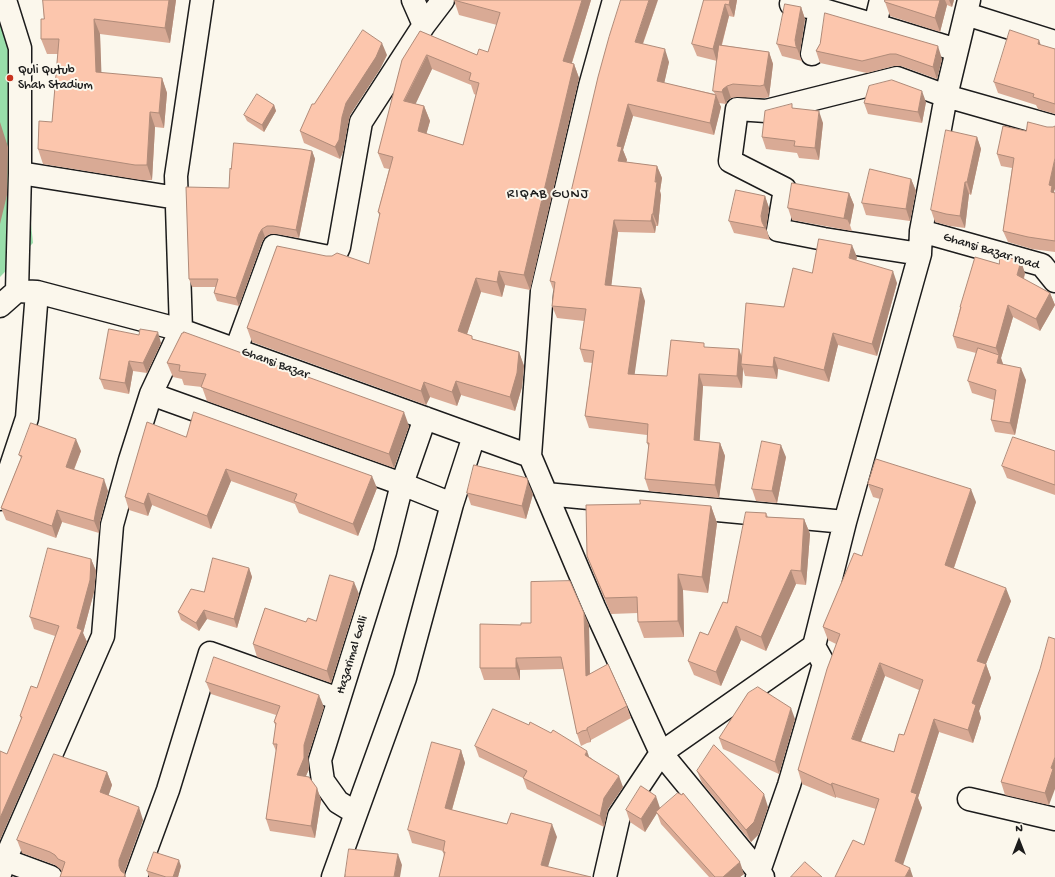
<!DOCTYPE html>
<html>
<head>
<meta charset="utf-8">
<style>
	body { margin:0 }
	#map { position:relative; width:1055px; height:877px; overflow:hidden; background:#fbf7ec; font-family:"Gochi Hand",sans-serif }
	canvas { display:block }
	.north { position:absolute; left:999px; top:821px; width:40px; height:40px; -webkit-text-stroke:3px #fbf7ec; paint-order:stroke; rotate:0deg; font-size:11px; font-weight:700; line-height:16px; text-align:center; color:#1c1c1c }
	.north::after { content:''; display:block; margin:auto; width:14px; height:18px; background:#1c1c1c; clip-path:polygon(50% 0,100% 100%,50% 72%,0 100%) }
</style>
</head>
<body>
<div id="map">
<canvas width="1055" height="877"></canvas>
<div class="north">N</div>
</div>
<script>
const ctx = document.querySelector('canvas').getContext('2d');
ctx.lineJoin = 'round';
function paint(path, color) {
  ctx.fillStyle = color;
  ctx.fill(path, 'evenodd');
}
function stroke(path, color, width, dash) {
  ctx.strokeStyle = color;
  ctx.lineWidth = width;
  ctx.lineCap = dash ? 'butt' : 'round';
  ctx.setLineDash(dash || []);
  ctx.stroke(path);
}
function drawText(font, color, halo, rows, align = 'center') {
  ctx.font = font + ' "Gochi Hand",sans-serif';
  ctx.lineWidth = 4;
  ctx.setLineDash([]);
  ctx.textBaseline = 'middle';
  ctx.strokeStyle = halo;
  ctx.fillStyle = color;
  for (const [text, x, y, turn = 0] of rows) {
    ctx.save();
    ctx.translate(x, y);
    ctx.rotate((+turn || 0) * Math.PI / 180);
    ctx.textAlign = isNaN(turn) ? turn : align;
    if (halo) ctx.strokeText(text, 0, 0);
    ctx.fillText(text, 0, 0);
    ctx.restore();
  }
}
paint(new Path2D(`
	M0,0H17L24,156L33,243L0,277Z`), '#99deaa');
const minor = new Path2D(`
	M5,0L20,48V173
	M413,0L424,25
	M614,0L590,86L542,291L530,456L594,607L661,753L763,877
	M792,0L791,4L820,9L812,54
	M820,9L875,25L881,0
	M966,14L1055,42
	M875,25L957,50
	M921,231L1042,265L1055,281
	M920,254L824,239L778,230L785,189L730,161L737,109L766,111L897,78L946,96L1055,127
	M17,291L37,292L181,330L530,456
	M17,291L20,173L177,198
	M0,306L17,291
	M236,350L274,246L334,258L339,247L361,122L424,25L443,0
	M151,394L402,484L452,504L405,678L333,877
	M546,494L845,522
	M0,499L27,418L37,292
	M452,504L474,436
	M969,799L1055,819
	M356,813L338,802L323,781L320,760L385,552L402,484L425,418
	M5,860L51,877
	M0,874L5,860L103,636L112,525L130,460L151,394L181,330L176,176L202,0
	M136,877L168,790L210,653L339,699
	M605,877L619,816L661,753L814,646L845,522L920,254L921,231L946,96L969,0
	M757,877L789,785L824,664L814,646`);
stroke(minor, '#1c1c1c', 25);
stroke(minor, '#fbf7ec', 22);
paint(new Path2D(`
	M43,0H176L170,43L100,34L101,73L162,78L167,93L164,128L155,127L152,180H141L43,164L38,149L52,122L58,54H47L41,39L44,19Z
	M454,0H591L572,63L574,64L579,78L530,290L505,285L502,297L481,292L467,334L473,339L519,352L524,366L522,387L515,411L461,395L457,406L430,397L426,405L252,342L247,328L369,264L380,217L378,212L389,169L384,168L378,153L420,31L477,55L488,52L497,25L459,15ZM432,69L471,85L474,94L476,95L463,145L426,134L430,121L424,106L415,104Z
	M658,0L643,44L669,62L664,83L715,94L713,91L717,61L697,56L692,44L704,0H737L734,17L729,16L722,45L769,52L773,64L769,97L765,98L737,97L731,98L727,101L726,104L719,103L721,107L714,135L633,116L623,150L627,160L626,162L657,166L662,178L660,191L661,195L658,226H656L655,233L618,232L611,285L645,301L634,374L667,376L706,348L739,349L741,356L812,273L857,257L856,260L897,283L877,356L838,345L829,382L778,369L777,379L745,376L743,369L742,388L703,386L699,441L720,443L725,456L719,498L649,491L645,479L649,448L647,443V435L589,428L585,416L592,363L584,362L580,349L584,321L557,318L552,306L554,292L550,281Z
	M885,0H954L952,7L947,5L940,32L890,16L885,2Z
	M801,7L805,19L800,52V56L802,61L782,56L777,44Z
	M820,44L942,59L937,79L901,66H894L867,73L820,63L816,51Z
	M1041,45L1055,49V114L1038,109L1036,105L998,93L994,82Z
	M387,55L380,69L350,115L347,129L343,152L340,159L304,143L300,131L314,104Z
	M926,102L922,123L868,114L864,103Z
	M274,105L276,111L264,132L247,121L244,115Z
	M793,108L823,123L819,160L799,158L797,153L766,149L762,137Z
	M1047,127H1053L1054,192L1055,193V252L1032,249L1008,242L1003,231L1012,168L1001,166L997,154L1026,131Z
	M977,137L981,149L971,195L969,194L965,228L950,226L935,222L931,210Z
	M312,151L315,159L299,238L276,234H270L265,237L262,242L239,306L217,301L214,293L216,287H192L189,279L229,188Z
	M911,179L916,191L910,221L866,215L862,203Z
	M849,193L854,205L850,225L852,231L792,220L788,208Z
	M765,196L769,208L766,228L770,240L734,233L729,221Z
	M1025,273L1024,279L1050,293L1055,305L1040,331L1013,317L1001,358L1003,364L1026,380L1015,435L995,432L991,420L994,400L972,393L968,381L976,353L957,348L953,336L960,308V307Z
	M109,329L161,343L147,373L133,371L129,394L104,389L100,379Z
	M182,333L409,426L394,468L207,401L202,387L184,385L182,379L173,377L167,363Z
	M186,437L377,488L358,536L299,513L295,504L231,481L211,529L152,505L148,516L129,510L125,497Z
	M81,451L74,470L108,491L100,522L99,533L62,522L56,538L6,520L1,508L21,458L19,455Z
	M1055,451V495L1007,478L1002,466Z
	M786,457L777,503L756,501L752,489Z
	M868,484L976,502L954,568L1011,601L986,664L991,678L979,711L981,718L973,743L939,732L918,798L922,808L864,845L876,809L836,797V798L802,784L798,770L836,644L828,640L823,627L862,556L880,499L873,497ZM885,676L919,690L904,735L894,752L861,741Z
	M467,493L533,494L526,519L471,505Z
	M711,506L717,523L708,593L683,590L684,637L644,638L638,622V613L611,614L593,572L587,556Z
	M766,513L768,517L804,519L810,534L806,585L796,584L766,651L741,640L721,686L694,675L688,661L708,635L727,603Z
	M91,559L96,571L94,592L83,633L87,642L7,754L21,719L20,716L37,688L55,636L34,629L30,617Z
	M249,568L252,577L237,628L207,619L199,631L181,620L178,612L204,592Z
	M359,594L331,683L257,657L253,644L306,622L316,621Z
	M589,625L590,674L627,706L631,718L591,740V742L587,743L581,746L577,734L564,669L520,670V680H484L480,668Z
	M1055,639L1049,805L1005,795L1001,782Z
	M206,682L324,707L308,756L309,769L306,776L317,788L321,800L315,838L270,831L266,819L276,751L273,744L276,727L274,722L276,715L211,694Z
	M795,719L779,774L723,749L719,738Z
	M475,746L590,757L623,787L608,809L604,827L527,789L523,778L479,757Z
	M461,750L465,763L452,810L557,837L444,856L443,851L412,843L408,830Z
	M697,771L768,807L759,834L751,842L702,783Z
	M107,772L112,785L108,796L143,820L124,874L62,872L60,869L55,865L22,853L17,840Z
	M660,808L744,874L740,877H709L661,824L657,813L645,832L630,822L626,810Z
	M181,866L178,877H149L147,871Z`), '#d9aa95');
paint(new Path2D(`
	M169,0H176L170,43L165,28Z
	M582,0H591L568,75L563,61Z
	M649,0H658L639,54L635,42Z
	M730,0H737L734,17L729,5Z
	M940,0H945L947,5L940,32L935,18Z
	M949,0H954L952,7Z
	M725,4L729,16L717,62L713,49Z
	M801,7L805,19L800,52V56L796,46L795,40Z
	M94,19L100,34L102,87L96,72Z
	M1039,40L1043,51L1038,44Z
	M382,43L387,55L380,69L350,115L347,129L343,152L340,159L335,147L342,117L346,103Z
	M938,46L942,59L937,79L933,67Z
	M665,49L669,62L662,93L657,81Z
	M769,52L773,64L769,97L764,85Z
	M427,55L432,69L410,116L404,101Z
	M574,64L579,78L530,290L524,275Z
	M162,78L167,93L164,128L159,113Z
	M727,86L731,98L727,101L726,104L722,92L723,89Z
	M922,91L926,102L922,123L918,112Z
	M716,95L721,107L714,135L710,123Z
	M628,104L633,116L623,150L627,160L623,173L618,161L617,146Z
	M274,105L276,111L264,132L262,125Z
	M424,106L430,121L423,146L418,131Z
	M819,111L823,123L819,160L815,148Z
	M150,112L155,127L152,180L147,165Z
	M0,122L8,147L7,195L0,224Z
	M977,137L981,149L971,195L967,182Z
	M312,151L315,159L299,238L296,230Z
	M1055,158V189L1054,192L1055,194V204L1049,185Z
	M657,166L662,178L660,191L661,195L658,226L653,214Z
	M911,179L916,191L910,221L906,209Z
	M965,182L969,194L965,228L960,216Z
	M849,193L854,205L850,225L847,219L844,218Z
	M765,196L769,208L766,230L762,222L761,216Z
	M652,214L656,226L655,233L651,221Z
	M614,220L618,232L610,297L605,285Z
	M262,229L265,237L262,242L239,306L236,298L259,234Z
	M852,245L857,257L854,270L849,258Z
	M1021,261L1025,273L1021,287L1017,275Z
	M499,271L505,285L502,297L497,282Z
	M893,271L897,283L877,356L872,344Z
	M476,278L481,292L463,346L458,331Z
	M641,288L645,301L633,386L628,374Z
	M1050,293L1055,305L1040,331L1036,319Z
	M1008,305L1013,317L1001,358L1004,367L997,363L999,356L996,348Z
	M158,332L161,343L147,373L143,363Z
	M833,333L838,345L829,382L824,370Z
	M739,349L743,361L741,364L743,369L742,388L737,376Z
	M519,352L524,366L522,387L515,411L510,397Z
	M774,357L778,369L777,379L773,367Z
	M129,361L133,371L129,394L125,383Z
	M1021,368L1026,380L1015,435L1010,423Z
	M699,374L703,386L699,453L694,440Z
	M456,381L461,395L457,406L452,392Z
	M424,382L430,397L426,405L421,391Z
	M404,412L409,426L394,468L389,454Z
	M76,439L81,451L70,479L66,467Z
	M720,443L725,456L719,498L715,485Z
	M781,445L786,457L777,503L772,491Z
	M226,469L231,481L211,529L207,516Z
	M372,476L377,488L358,536L353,524Z
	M104,479L108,491L100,522L99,533L94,521L96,510Z
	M528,482L533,494L526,519L522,506Z
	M971,489L976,502L950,579L945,565Z
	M148,493L152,505L148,516L144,504Z
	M711,506L717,523L708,593L702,577Z
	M57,510L62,522L56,538L52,526Z
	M804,519L810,534L806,585L801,571Z
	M91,559L96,571L94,592L83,633L87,642L0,840V818L77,628Z
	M249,568L252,577L237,628L234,619Z
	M791,570L796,584L766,651L761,637Z
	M678,574L683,590L684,637L678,621Z
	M354,582L359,594L331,683L327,671Z
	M1006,588L1011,601L982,674L977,661Z
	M204,610L207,619L199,631L196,623Z
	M584,613L589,625L590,688L586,676Z
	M736,626L741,640L721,686L716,672Z
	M516,658L520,670V680L516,668Z
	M880,663L885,676L857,752L852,739Z
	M986,664L991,678L979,711L981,718L973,743L968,730L972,703Z
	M319,695L324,707L308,756L309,769L301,787L297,775L304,745Z
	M791,708L795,719L779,774L775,762Z
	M934,719L939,732L918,798L922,808L900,874L895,861L911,792Z
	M587,728L591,740V742L587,730Z
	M461,750L465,763L449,820L445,808Z
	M587,751L591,762L585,755Z
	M1055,757V789L1049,805L1045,793L1051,768Z
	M107,772L112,785L105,806L100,792Z
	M619,776L623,787L608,809L604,827L600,816L604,798Z
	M832,783L836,797V798L831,785Z
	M317,788L321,800L315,838L311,826Z
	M764,794L768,807L759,834L751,842L746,830Z
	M656,796L660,808L656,812L657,813L645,832L641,819Z
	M139,807L143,820L124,873V876L125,874L126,877H123L119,866V860Z
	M552,824L557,837L545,877L541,865Z
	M398,854L402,865L400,877H394Z
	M179,860L181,866L178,877H173Z
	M740,862L744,874L740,877H723Z
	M910,868L913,877H905Z`), '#b08b79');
const building = new Path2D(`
	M43,0H169L165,28L94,19L96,72L162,78L159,113L150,112L147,165H135L38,149L39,121L52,122L59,39H41V19H44Z
	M454,0H582L563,61L574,64L524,275L499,271L497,282L476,278L458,331L472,336V339L519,352L517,373L510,397L456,381L452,392L424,382L421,391L247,328L277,246L326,256H332L337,253L369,264L380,213L378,212L393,157L378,153L402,60L420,31L477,55L479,49L488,52L500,13ZM427,55L471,73L469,80L479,83L463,145L418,131L424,106L404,101Z
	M621,0H649L635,42L665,49L657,81L716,95L710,123L628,104L617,146L622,147L618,161L657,166L655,182H657L653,214H652L651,221L614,220L605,285L641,288L628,374L667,376L671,340L704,343V347L739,349L737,376L699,374L694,440L720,443L715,485L645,479L649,443H647L648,424L585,416L594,351L580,349L586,309L552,306L555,282L550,281L598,77L609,37Z
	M704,0H730L729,5L725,4L713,49L692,44Z
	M885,0H940L935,18L885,2Z
	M785,4L801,7L795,40L796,46L797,48L777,44Z
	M825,13L938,46L933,67L896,54H890L862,61L816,51L820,44Z
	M363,30L382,43L376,57L346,103L342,117L339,140L335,147L300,131L312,104H314Z
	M1010,30L1039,40L1038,44L1055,49V104L1033,97L1034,94L994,82Z
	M719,45L769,52L764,85L760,86L733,84L727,86L723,89L722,92L713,91Z
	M892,80L922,91L918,112L864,103L869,86Z
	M257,94L274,105L262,125L244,115Z
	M792,104V108L819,111L815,148L794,146L795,141L762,137L765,111Z
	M1028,122L1047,127H1053L1055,126V158L1049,185L1052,186L1051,192L1055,193V241L1028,237L1003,231L1014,158L997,154L1003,126L1026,131Z
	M946,130L977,137L967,182H965L960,216L946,214L931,210Z
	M234,143L301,149L312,151L296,230L273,226H267L262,229L259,234L236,298L214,293L218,279H189L186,187L229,188L230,168L231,169Z
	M870,169L911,179L906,209L862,203Z
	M792,183L849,193L844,218L847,219L788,208Z
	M736,190L765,196L761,216L762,222L765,228L729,221Z
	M819,239L852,245L849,258L893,271L872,344L833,333L824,370L774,357L773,367L741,364L746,303L784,307L793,268L812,273Z
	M1000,255L1021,261L1017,275L1050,293L1036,319L1008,305L996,348L953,336L961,307H960L975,257L999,264Z
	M109,329L139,335L140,329L158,332L143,363L129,361L125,383L100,379Z
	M184,332L404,412L389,454L201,387L206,374L179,371L180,365L167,363L182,333H183Z
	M978,348L999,355L997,363L1021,368L1010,423L991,420L996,390L968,381Z
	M194,412L372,476L353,524L294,501L297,494L226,469L207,516L148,493L144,504L125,497L147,422L186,437Z
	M31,423L76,439L66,467L104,479L96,510L94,521L57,510L52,526L1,508L22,456L19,455Z
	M1013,437L1055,451V485L1002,466Z
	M762,441L781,445L772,491L752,489Z
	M876,459L971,489L945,565L1006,588L977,661L986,664L972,703L976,705L968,730L934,719L911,792L917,794L895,861L910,868L905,877H835L853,840L864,845L879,799L832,783L831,785L798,770L827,669L840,634L823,627L824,624L854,553L862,556L883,489L868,484ZM880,663L923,680L904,735L899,734L894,752L852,739Z
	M474,465L527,478L528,482L522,506L467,493Z
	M640,500L711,506L702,577L678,574V621L638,622L637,597L605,598L587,556L586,505L640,504Z
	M746,512L766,513V517L804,519L801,571L791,570L761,637L736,626L716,672L688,661L700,632L708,635L723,602L727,603Z
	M48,548L91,559L90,580L77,628L82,630L0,818V751L7,754L22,717L20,716L31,686L37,688L59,626L30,617Z
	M213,558L249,568L234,619L204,610L196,623L178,612L191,589L204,592Z
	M330,575L354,582L327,671L253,644L265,608L306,622L308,618L316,621Z
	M570,581L584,613L586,676L608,664L627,706L587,728V730L582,731L577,734L561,657L516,658V668H480V624L521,625V623H531V582Z
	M1049,637L1055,639V757L1051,768L1053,769L1045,793L1001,782L1040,669Z
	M214,657L319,695L304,745V758L297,775L309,777L317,788L311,826L266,819L277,744H273L276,723L274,722L280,706L206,682Z
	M758,687L791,708L775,762L719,738L748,693Z
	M493,709L529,725L530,722L551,733L553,730L587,751L585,755L619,776L604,798L600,816L523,778L527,771L475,746Z
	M432,742L461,750L445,808L507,824L511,813L552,824L541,865L591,877H439L445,852H443L445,841L408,830Z
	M714,745L764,794L754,822L746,830L697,771Z
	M54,754L107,772L100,792L139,807L119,860V866L121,871L125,874L124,877H60L65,862L58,859L55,855L50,852L17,840Z
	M641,786L656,796L641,819L626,810Z
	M678,793L682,795L683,793L740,862L723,877H715L656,812Z
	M349,849L398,854L394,877H345Z
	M154,852L179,860L173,877H166L147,871Z
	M805,862L822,877H791Z`);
paint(building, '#fcc6ad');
stroke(building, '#b08b79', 1);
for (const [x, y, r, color] of [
	[10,78,4,"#c8321e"]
]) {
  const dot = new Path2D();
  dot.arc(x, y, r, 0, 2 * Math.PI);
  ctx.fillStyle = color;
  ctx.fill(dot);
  stroke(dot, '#fbf7ec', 1.5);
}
drawText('13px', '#1c1c1c', '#fbf7ec', [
	["Quli Qutub",18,71],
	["Shah Stadium",18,86]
], 'left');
drawText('13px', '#1c1c1c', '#fbf7ec', [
	["Ghansi Bazar road",991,252,17],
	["Ghansi Bazar",275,364,20],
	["Hazarimal Galli",353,655,-73]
]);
ctx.letterSpacing = '1px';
drawText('14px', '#1c1c1c', '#fbf7ec', [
	["RIQAB GUNJ",548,195]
]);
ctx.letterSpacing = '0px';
</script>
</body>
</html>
